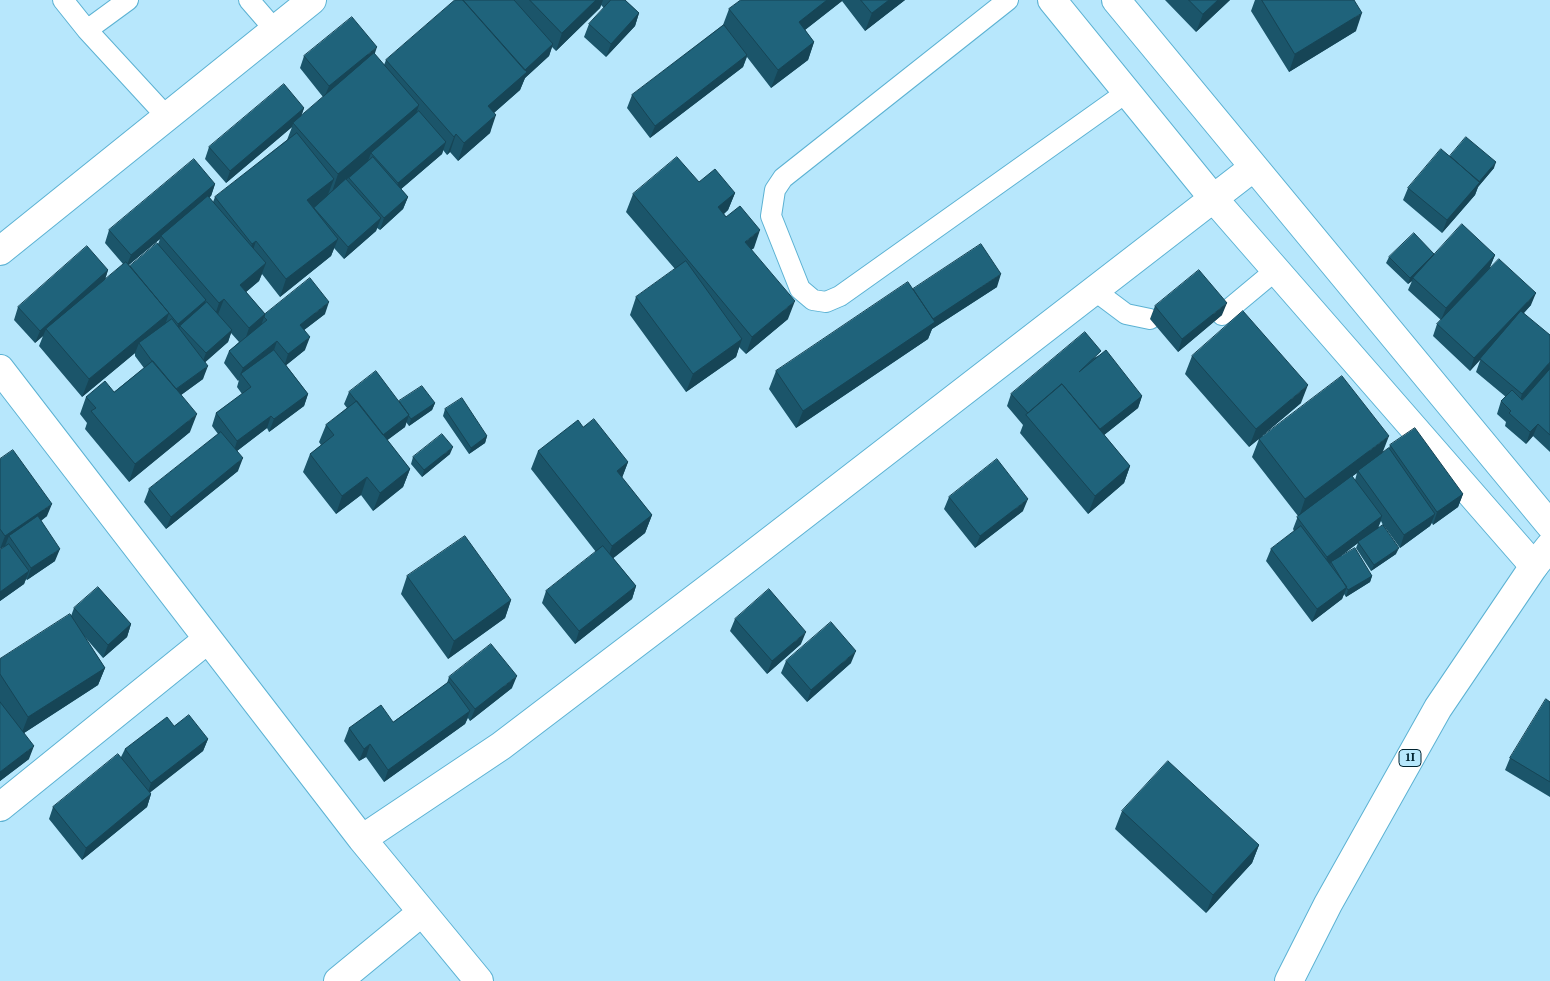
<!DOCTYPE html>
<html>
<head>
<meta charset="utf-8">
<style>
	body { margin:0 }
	canvas { display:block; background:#b7e7fc }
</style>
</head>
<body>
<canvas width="1550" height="981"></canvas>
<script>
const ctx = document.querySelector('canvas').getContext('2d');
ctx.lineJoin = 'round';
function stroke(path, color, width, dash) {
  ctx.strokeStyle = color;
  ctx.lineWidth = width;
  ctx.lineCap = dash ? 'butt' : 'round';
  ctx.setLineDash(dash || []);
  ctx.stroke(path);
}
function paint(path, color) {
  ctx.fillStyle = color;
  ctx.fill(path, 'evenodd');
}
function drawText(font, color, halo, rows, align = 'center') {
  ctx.font = font + ' "Source Serif 4",serif';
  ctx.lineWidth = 5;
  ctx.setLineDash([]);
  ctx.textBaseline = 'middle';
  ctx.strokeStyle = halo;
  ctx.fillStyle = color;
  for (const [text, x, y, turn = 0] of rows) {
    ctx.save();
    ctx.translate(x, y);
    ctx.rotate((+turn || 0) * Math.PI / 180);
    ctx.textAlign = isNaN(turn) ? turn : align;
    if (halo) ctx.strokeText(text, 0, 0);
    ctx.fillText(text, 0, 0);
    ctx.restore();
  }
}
const service = new Path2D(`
	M63,0L87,30L167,117
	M249,0L275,30
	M1008,0L783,178L775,190L771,216L800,289L813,300L826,302L840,296L1127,92
	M87,30L128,0
	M1094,290L1126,314L1150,319
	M1222,315L1276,270`);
const minor = new Path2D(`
	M1052,0L1213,198L1534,566
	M1116,0L1550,525
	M0,251L312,0
	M0,369L362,839L479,981
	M0,807L208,639
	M362,839L501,746L739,565L1254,167
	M338,981L422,912`);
const trunk = new Path2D(`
	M1289,981L1328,904L1438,708L1534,566L1550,546`);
stroke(service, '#5cb2d3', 22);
stroke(minor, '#5cb2d3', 30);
stroke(trunk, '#5cb2d3', 30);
stroke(service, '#fff', 20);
stroke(minor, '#fff', 28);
stroke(trunk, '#fff', 28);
paint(new Path2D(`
	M455,0H625L639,13L635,26L606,57L584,37L589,24L604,8L601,5L600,8L556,51L552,47L549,56L525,78L520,90L494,113L490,133L458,161L450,152L447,155L443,150L442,154L401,189L408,197L403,209L380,230L377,228L376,231L344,259L334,248L331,256L280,297L262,274L259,281L246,292L265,314H325L304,330L305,350L286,365L308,394L304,406L269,432L267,428L237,451L238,471L166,529L144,502L149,489L218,434L212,426L216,413L242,394L237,387L239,380L238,381L224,363L229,351L239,342L231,333L228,342L205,362L203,379L181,395L190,432L129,482L85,429L87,423L80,414L86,397L114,392L144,368L135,356V353L82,397L39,346L43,336L35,343L14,320L18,307L108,270L105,280L123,264L105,243L109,230L215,184L211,196L209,197L213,202L215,197L287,140L292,127L226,183L205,159L209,147L304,108L301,116L323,97L300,68L304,56L374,54L384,65L386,60ZM160,239L158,244L130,266L129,265Z
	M741,0H905L865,31L842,1L805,30L814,42L808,60L771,88L747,57L743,67L650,138L627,108L632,95L723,25L729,9Z
	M1165,0H1230L1196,32Z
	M1255,0H1354L1356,31L1289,72L1251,11Z
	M1450,156L1494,168L1478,187L1475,195L1442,233L1403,200L1408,188Z
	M699,182L735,193L728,210L724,214L754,248L751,250L788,319L746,354L739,347L736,357L686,392L630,315L636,297L675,269L626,212L633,194Z
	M1434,254L1495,255L1490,267L1531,305L1524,313L1550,369V452L1533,436L1526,444L1505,426L1506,422L1497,414L1501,401L1506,397L1476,372L1481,358L1470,371L1433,336L1437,324L1441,320L1408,290L1412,281L1408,284L1386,263L1389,257Z
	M997,287L932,329L928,339L796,428L769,389L776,371L913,289Z
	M1155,306L1222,315L1178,352L1150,319Z
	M1100,355L1142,396L1138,408L1104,435L1130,466L1124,483L1088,514L1020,433L1023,425L1007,406L1011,394Z
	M1192,356L1301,403L1262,436L1382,453L1389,448L1390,445L1463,494L1458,507L1433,525L1432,523L1430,526L1400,548L1384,526L1396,554L1371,571L1356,548L1358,543L1341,556L1372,576L1370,582L1346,597L1344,594L1342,599L1312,622L1266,561L1271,549L1294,531L1293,529L1298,516L1252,457L1259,439L1249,447L1185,374ZM1357,473L1355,480L1352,476ZM1381,521L1383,525L1378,528Z
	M349,392L399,402L435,403L432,410L409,426L406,422L405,427L387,440L410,469L403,487L373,511L361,495L336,514L303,472L310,454L321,445L319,442L326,425L347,408L344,404Z
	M445,409L487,436L485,443L469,454L443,416Z
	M583,427L628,462L622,478L652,515L645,533L613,558L636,586L632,599L575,644L542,603L546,591L596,552L531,469L538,451Z
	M450,454L422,477L411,464L413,457Z
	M0,459L47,516L41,521L55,561L27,580L26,579L24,584L0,601V550L5,546L0,549Z
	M949,497L1023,511L975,548L944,509Z
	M407,576L511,600L505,618L448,659L401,594Z
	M74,608L131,624L127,637L103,658L84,636L105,668L98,685L24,733L29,759L0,781V659L71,616Z
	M735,619L801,644L767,674L730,631Z
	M786,661L851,663L807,702L781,673Z
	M449,677L512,688L470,721L468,718L465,724L384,782L366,757L359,761L344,741L349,728L393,722L447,683Z
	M1550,702V797L1505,770L1510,758Z
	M174,726L208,739L203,751L150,792L151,794L147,807L82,860L49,819L53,807L121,757L125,749Z
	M1122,811L1259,845L1252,863L1206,913L1115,829Z`), '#1b556a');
paint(new Path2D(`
	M596,0H603L600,8L556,51L562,33Z
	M827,0H842V1L792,40L799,22Z
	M889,0H905L865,31L872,13Z
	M1218,0H1230L1196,32L1203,14Z
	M639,13L635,26L606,57L611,44Z
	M1362,13L1356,31L1289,72L1295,54Z
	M814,42L808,60L771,88L778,70Z
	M553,44L549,56L525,78L520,90L481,124L488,106L524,70Z
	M377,47L373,59L324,98L329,86Z
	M747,55L743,67L650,138L655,126Z
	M419,105L413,123L371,153L368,161L332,192L338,174Z
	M304,108L300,120L293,123L292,127L226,183L230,171Z
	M496,115L490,133L458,161L464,143Z
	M456,134L450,152L447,155L454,137Z
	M446,142L442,154L393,196L398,183Z
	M1496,162L1494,168L1478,187L1475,195L1442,233L1447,220Z
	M334,179L327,197L301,218L307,200Z
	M215,184L211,196L162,237L161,236L160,239L126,267L131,255Z
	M735,193L728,210L711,225L718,207Z
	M408,197L403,209L380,230L384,218Z
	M381,218L376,231L344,259L348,247Z
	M760,230L754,248L738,260L745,242Z
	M338,239L331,256L280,297L286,279Z
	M256,241L250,259L246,262L252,244Z
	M1435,254L1413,278L1412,281L1408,284L1410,278Z
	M1495,255L1490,267L1441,320L1446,308Z
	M266,263L259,281L233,303L240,285Z
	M108,270L104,282L46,329L43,336L35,343L40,331Z
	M1001,274L997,287L932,329L928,339L796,428L803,411L930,320Z
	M1536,293L1531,305L1470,371L1474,358Z
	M224,299L217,317L213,321L219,303Z
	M206,300L201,312L180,326L178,332L174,336L178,324Z
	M795,301L788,319L746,354L752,337Z
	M329,302L325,314L295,337L300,325Z
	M1227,303L1222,315L1178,352L1182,339Z
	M169,313L163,331L139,343L135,353L82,397L89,379Z
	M265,314L259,332L243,346L249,328Z
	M232,330L228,342L201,366L206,353Z
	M310,337L305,350L284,367L288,354Z
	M742,339L736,357L686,392L693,374Z
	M277,341L273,353L241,374L238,381L243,368Z
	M1550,362V369L1518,407L1522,394Z
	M208,366L203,379L170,403L174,391Z
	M1308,385L1301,403L1249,447L1256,429Z
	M308,394L304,406L269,432L274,419Z
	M1142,396L1138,408L1094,443L1099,430Z
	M435,403L432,410L409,426L411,419Z
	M197,414L190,432L129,482L135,464Z
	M409,415L405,427L377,448L381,435Z
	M271,416L267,428L233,454L237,441Z
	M1538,424L1533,436L1526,444L1530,432Z
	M487,436L485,443L469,454L471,448Z
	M1389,436L1382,454L1358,471L1357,473L1299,517L1305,499Z
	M453,447L450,454L422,477L424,470Z
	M243,458L238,471L166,529L171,517Z
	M628,462L621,480L617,471Z
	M1130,466L1124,483L1088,514L1095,496Z
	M410,469L403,487L373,511L380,493Z
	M367,477L361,495L336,514L342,496Z
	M1463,494L1458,507L1433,525L1437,512Z
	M1028,499L1023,511L975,548L980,536Z
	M52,504L47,516L12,541L9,536L5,546L0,549L5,536Z
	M1435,514L1430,526L1400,548L1404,535Z
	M652,515L645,533L606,564L612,546Z
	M1382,516L1378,528L1358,542V543L1331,563V562L1330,565L1323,570L1327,557Z
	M1399,548L1396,554L1371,571L1374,565Z
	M60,549L55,561L27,580L31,568Z
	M29,571L24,584L0,601V592Z
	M1372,576L1370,582L1346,597L1348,590Z
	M636,586L632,599L575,644L579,631Z
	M1347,587L1342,599L1312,622L1317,609Z
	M511,600L505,618L448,659L454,641Z
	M131,624L127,637L103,658L108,645Z
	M806,632L801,644L767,674L772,661Z
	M856,651L851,663L807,702L811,690Z
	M105,668L98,685L21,735L28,717Z
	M517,676L512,688L470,721L475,709Z
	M470,711L465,724L384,782L388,770Z
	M208,739L203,751L147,795L151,783Z
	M370,744L366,757L359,761L364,749Z
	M34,746L29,759L0,781V772Z
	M151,794L147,807L82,860L86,848Z
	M1259,845L1252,863L1206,913L1213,895Z`), '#164556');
const building = new Path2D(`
	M455,0H463L527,72L488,106L496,115L464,143L456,134L454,137L386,60Z
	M463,0H514L553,44L525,70Z
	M530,0H596L562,33Z
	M611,0H625L639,13L611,44L589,24Z
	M741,0H827L799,22L814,42L778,70L729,9Z
	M861,0H889L872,13Z
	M1189,0H1218L1203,14Z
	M1262,0H1354L1362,13L1295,54Z
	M352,17L377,47L329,86L304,56Z
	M724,25L747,55L655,126L632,95Z
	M374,53L419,105L338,174L293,123Z
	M284,84L304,108L230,171L209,147Z
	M419,111L446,142L398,183L371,153Z
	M297,133L334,179L307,200L338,239L286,279L256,241L252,244L215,197Z
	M1466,137L1496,162L1479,182L1450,156Z
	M1441,149L1480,182L1447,220L1408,188Z
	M373,157L408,197L384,218L349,178Z
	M677,157L699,182L715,169L735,193L718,207L726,217L740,206L760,230L745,242L795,301L752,337L633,194Z
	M194,159L215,184L131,255L109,230Z
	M346,179L381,218L348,247L314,208Z
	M208,196L266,263L240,285L265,314L249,328L224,299L219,303L161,236Z
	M1462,224L1495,255L1446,308L1413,278Z
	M1414,233L1434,254L1410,278L1389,257Z
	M157,243L206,300L178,324L130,266Z
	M981,244L1001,274L933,319L913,289Z
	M87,246L108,270L40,331L18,307Z
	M1499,259L1536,293L1474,358L1437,324Z
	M686,261L742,339L693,374L636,297Z
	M126,262L169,313L89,379L46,329Z
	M1199,270L1227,303L1182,339L1155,306Z
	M310,278L329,302L300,325L310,337L288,354L277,341L243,368L229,351L267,320L264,317L265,314Z
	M908,282L935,322L803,411L776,371Z
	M207,302L232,330L206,353L180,326Z
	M1243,311L1308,385L1256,429L1192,356Z
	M1521,311L1550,335V362L1522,394L1480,359Z
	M172,319L208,366L176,389L152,361L139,343Z
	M1085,332L1101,351L1079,372L1106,350L1142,396L1100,429L1062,384L1028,413L1011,394Z
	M274,350L308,394L274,419L271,416L237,441L216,413L251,387L241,374Z
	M153,361L197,414L135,464L91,411L96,408L86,397L105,381L114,392Z
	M1550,369V435L1538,424L1530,432L1509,413L1511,411L1501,401L1512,390L1522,400Z
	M376,371L409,415L383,435L349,392Z
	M1342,376L1389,436L1305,499L1259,439Z
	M1062,384L1130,466L1095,496L1026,415Z
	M422,386L435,403L411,419L408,415H409L399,401Z
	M462,398L487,436L471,448L445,409Z
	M357,401L410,469L380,493L367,477L342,496L310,454L334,435L326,425Z
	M594,419L628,462L617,471L652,515L612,546L538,451L578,420L583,427Z
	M1415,428L1463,494L1437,512L1390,445Z
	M221,432L243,458L171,517L149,489Z
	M442,434L453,447L424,470L413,457Z
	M1389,448L1435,514L1404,535L1358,471Z
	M13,450L52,504L5,536L0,529V459Z
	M997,459L1028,499L980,536L949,497Z
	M1352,476L1382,516L1327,557L1297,517Z
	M38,516L60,549L31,568L9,536Z
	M1383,525L1399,548L1374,565L1358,542Z
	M1301,526L1347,587L1317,609L1271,549Z
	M465,536L511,600L454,641L407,576Z
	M9,544L29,571L0,592V550Z
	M603,546L636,586L579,631L546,591Z
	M1355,548L1372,576L1348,590L1331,562Z
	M98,587L131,624L108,645L74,608Z
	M769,589L806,632L772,661L735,619Z
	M70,614L105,668L28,717L0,674V659Z
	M831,622L856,651L811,690L786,661Z
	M491,644L517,676L475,709L449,677Z
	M449,682L470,711L388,770L370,744L364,749L349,728L381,705L393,722Z
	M1546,699L1550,702V782L1510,758Z
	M0,702L34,746L0,772Z
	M189,715L208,739L151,783L125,749L167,717L174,726Z
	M118,754L151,794L86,848L53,807Z
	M1168,761L1259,845L1213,895L1122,811Z`);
paint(building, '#1f637b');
stroke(building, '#164556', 1);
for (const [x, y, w] of [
	[1410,758,22]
]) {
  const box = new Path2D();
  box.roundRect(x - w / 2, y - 8.5, w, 17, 4);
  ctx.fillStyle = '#b7e7fc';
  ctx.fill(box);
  stroke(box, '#002330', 1);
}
drawText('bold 11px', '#002330', null, [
	["1I",1410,758]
]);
</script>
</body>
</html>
